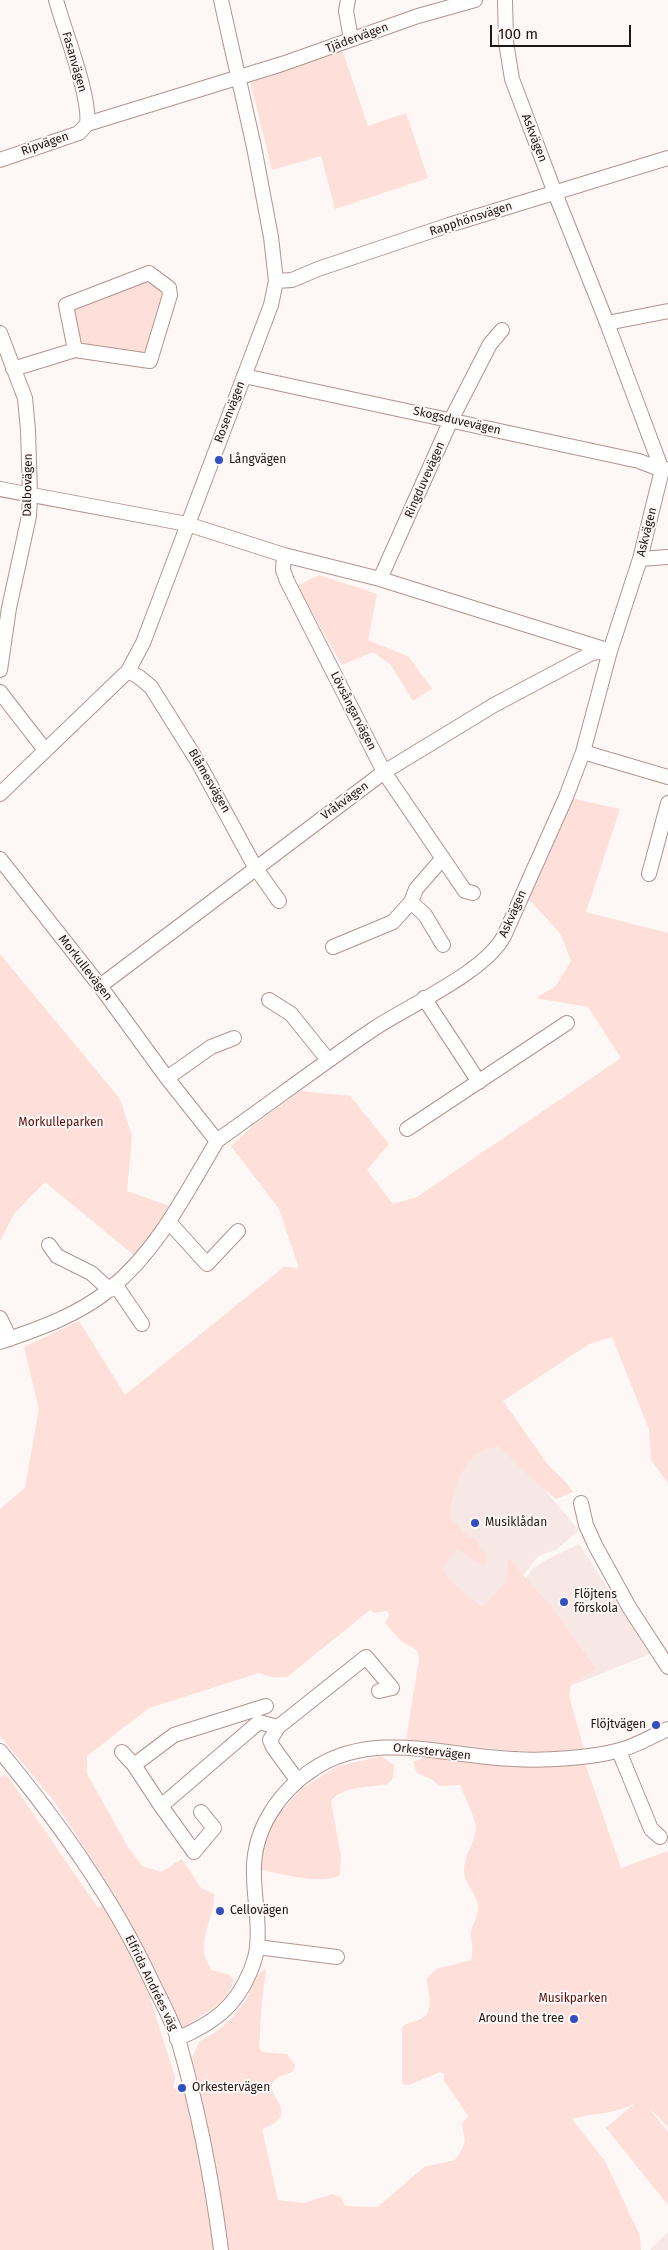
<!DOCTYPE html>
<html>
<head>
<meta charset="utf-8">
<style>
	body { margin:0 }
	#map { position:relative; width:668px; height:2250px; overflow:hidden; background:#fdf7f5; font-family:"Fira Sans",sans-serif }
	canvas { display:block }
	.scale { position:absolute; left:490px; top:25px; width:141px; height:22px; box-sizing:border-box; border:2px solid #201614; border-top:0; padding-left:6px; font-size:15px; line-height:18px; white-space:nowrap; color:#201614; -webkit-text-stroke:4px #fdf7f5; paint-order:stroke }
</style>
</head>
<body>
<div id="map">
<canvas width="668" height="2250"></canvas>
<div class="scale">100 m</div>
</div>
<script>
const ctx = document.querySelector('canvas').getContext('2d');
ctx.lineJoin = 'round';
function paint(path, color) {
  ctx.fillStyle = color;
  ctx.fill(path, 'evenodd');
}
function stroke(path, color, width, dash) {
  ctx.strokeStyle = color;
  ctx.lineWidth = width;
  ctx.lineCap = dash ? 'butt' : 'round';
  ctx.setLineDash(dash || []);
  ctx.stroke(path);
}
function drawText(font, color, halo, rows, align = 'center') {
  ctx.font = font + ' "Fira Sans",sans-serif';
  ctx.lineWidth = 4;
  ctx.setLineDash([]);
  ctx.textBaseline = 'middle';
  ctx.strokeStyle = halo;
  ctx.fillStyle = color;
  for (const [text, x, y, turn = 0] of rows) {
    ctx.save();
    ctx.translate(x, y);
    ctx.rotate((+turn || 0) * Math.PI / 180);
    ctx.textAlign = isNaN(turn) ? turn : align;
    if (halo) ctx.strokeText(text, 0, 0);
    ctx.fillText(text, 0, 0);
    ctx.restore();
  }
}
paint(new Path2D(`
	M475,1409L579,1530L556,1550L538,1556L481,1630L369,1517Z
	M579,1544L650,1654L558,1691L491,1635L532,1569L548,1559Z
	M668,2232V2250H650Z`), '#f8e8e5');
paint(new Path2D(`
	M340,44L368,126L406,113L428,178L335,209L321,156L272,170L250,81L253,72Z
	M149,273L169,288L150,361L75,350L66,305Z
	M319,575L377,594L368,640L409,657L432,689L413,701L391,665L373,652L342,665L297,586Z
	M566,797L620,809L586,912L668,933V1483L651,1460L649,1429L612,1337L589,1344L503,1401L548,1465L564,1480L573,1492L556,1499L531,1478L499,1446C462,1450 454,1487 449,1517L468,1537L476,1539L480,1549L486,1554L487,1562L484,1566C474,1562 466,1550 455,1550L443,1568L448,1579L480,1606H484L506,1582L508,1558L549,1604L596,1669L571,1684L569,1696L584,1749C524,1758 466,1743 406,1740L419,1659L417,1650L401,1641L385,1623L389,1615L387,1611L375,1613L370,1610L287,1677H272L259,1673L149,1708L87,1756V1774L128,1847L142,1866L161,1872L182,1859L201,1888L214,1894C215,1913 202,1932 204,1951C204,1957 209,1964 211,1970L230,1975L234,1981C223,2009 202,2011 183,2030L163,1985L150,1998L175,2077L173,2088L202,2098L192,2057L200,2041L216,2032L233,2017L246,2000L255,1978L264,1969L266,1971L262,2000L259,2048L262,2052L287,2054L295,2065L294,2071C289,2074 280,2075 276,2079C258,2094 307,2113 262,2129L278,2200L304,2203L332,2194L341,2197L345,2206L378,2207L424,2167L455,2160C468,2141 465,2144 462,2124L468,2116L444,2080V2074L440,2072L409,2085L403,2084L402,2081V2027C409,2021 418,2022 424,2017C435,2009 427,1989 427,1978L436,1969L471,1960C474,1952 471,1942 471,1933C472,1923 480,1915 478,1904C475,1892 465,1884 464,1872C463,1856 475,1843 476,1828C477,1822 463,1792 460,1785L439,1786L433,1780L417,1773L413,1762L429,1756L470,1763L517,1766L571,1765L585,1763L621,1868L668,1851V2127L646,2105L668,2132V2205L606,2128L636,2102C616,2115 595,2112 572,2119L605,2161L640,2236L641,2250H0V1777L6,1774L98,1908L115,1895L54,1801L0,1736V1509L25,1488L39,1409L24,1347L79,1321L125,1395L284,1267L299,1268L279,1209L231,1146L254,1125L300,1091L350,1096L389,1144L367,1170L393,1204L417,1197L621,1058L588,1007L536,998L556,986L571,961L560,933L523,893Z
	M0,954L120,1099L132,1136L127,1191L170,1206L135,1256L45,1182L14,1214L0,1241Z
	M381,1756L394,1765L393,1778L388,1784C369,1788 344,1785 331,1801L341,1857L340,1875C322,1886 282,1873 260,1870L262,1850L274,1820L300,1790L336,1767Z`), '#fedfda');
const minor = new Path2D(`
	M348,0L346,11L351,39
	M87,124L282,64L418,16L475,0
	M0,160L79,133L87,124C91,97 64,30 56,0
	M276,281L292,280L318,269L449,225L668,158
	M607,323L668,311
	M0,333L25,398L28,430L30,495L29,516L9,608L0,670
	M13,369L75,350L150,361L170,295L169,288L149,273L66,305L75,350
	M244,376L639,461L662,470L667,469
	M0,489L187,524L284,555L380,579L610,651
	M284,555L283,570L287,581L384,772L465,891L473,893
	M640,559L668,557
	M380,579L451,420L490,344L502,330
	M128,671L139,677L151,687L198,762L255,867L279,901
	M0,692L45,750
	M583,752L668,777
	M0,794L128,671L143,643L271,305L276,281L271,237L254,147L221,0
	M0,859L100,986L167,1078L217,1141
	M649,874L668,803
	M443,945L425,915L411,902L416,889L443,858
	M333,947L393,922L411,902
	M100,986L384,772L494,705L592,653L607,651
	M424,998L479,1082
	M269,1000L291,1014L328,1060
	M167,1078L211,1047L234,1038
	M407,1129L567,1023
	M169,1222L207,1264L238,1231
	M49,1245L57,1256L91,1273L110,1290
	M115,1284L142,1324
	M0,1318L10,1339
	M0,1342C38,1329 79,1315 110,1289C158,1250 186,1193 217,1141L222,1137C273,1101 323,1063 375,1028C410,1005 485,972 504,936L566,797L583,752L610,651L640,559L662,470L607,323L555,193L512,79L506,42L505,0
	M581,1503L586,1525L595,1545L629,1607L668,1667
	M0,1751C59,1823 114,1899 153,1984C162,2002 172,2020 178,2039C198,2108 212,2179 221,2250
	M619,1751L651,1829L660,1837
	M122,1752L134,1765L161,1806
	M134,1765L174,1735L266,1706
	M297,1780L273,1747L270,1740L278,1727L366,1657L392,1688L379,1691
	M201,1812L214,1828L194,1852L161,1806L259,1722L278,1727
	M257,1947L337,1957
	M177,2039C213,2023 235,2008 250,1972C253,1964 257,1955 257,1946C260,1923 254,1898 254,1875C252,1830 279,1791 315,1768C376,1729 447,1757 514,1759C544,1761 592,1758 620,1750C636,1746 652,1736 668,1729`);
stroke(minor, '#b1948f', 16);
stroke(minor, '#fff', 14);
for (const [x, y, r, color] of [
	[219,460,5,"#324fc0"],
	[475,1523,5,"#324fc0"],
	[564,1602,5,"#324fc0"],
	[656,1725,5,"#324fc0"],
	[220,1911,5,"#324fc0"],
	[574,2019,5,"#324fc0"],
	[182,2088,5,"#324fc0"]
]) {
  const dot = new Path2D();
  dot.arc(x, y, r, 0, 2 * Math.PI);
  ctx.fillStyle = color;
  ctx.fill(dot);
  stroke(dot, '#fdf7f5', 2);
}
drawText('12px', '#201614', '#fdf7f5', [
	["Tjädervägen",357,38,-20],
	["Fasanvägen",74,62,74],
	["Askvägen",534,138,69],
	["Ripvägen",45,144,-19],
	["Rapphönsvägen",471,219,-18],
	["Rosenvägen",230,412,-69],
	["Skogsduvevägen",457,421,13],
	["Ringduvevägen",425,480,-66],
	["Dalbovägen",28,485,-89],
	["Askvägen",647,532,-76],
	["Lövsångarvägen",353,711,63],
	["Blåmesvägen",209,781,60],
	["Vråkvägen",345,801,-36],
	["Askvägen",513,914,-66],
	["Morkullevägen",85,968,52],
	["Orkestervägen",432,1752,6],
	["Elfrida Andrées väg",151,1983,64]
]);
drawText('12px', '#201614', '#fdf7f5', [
	["Långvägen",229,460],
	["Musiklådan",485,1523],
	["Flöjtens",574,1595],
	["förskola",574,1609],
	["Flöjtvägen",646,1725,"right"],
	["Cellovägen",230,1911],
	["Around the tree",564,2019,"right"],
	["Orkestervägen",192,2088]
], 'left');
drawText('12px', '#5a100a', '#fdf7f5', [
	["Morkulleparken",61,1123],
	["Musikparken",573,1999]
]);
</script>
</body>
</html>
